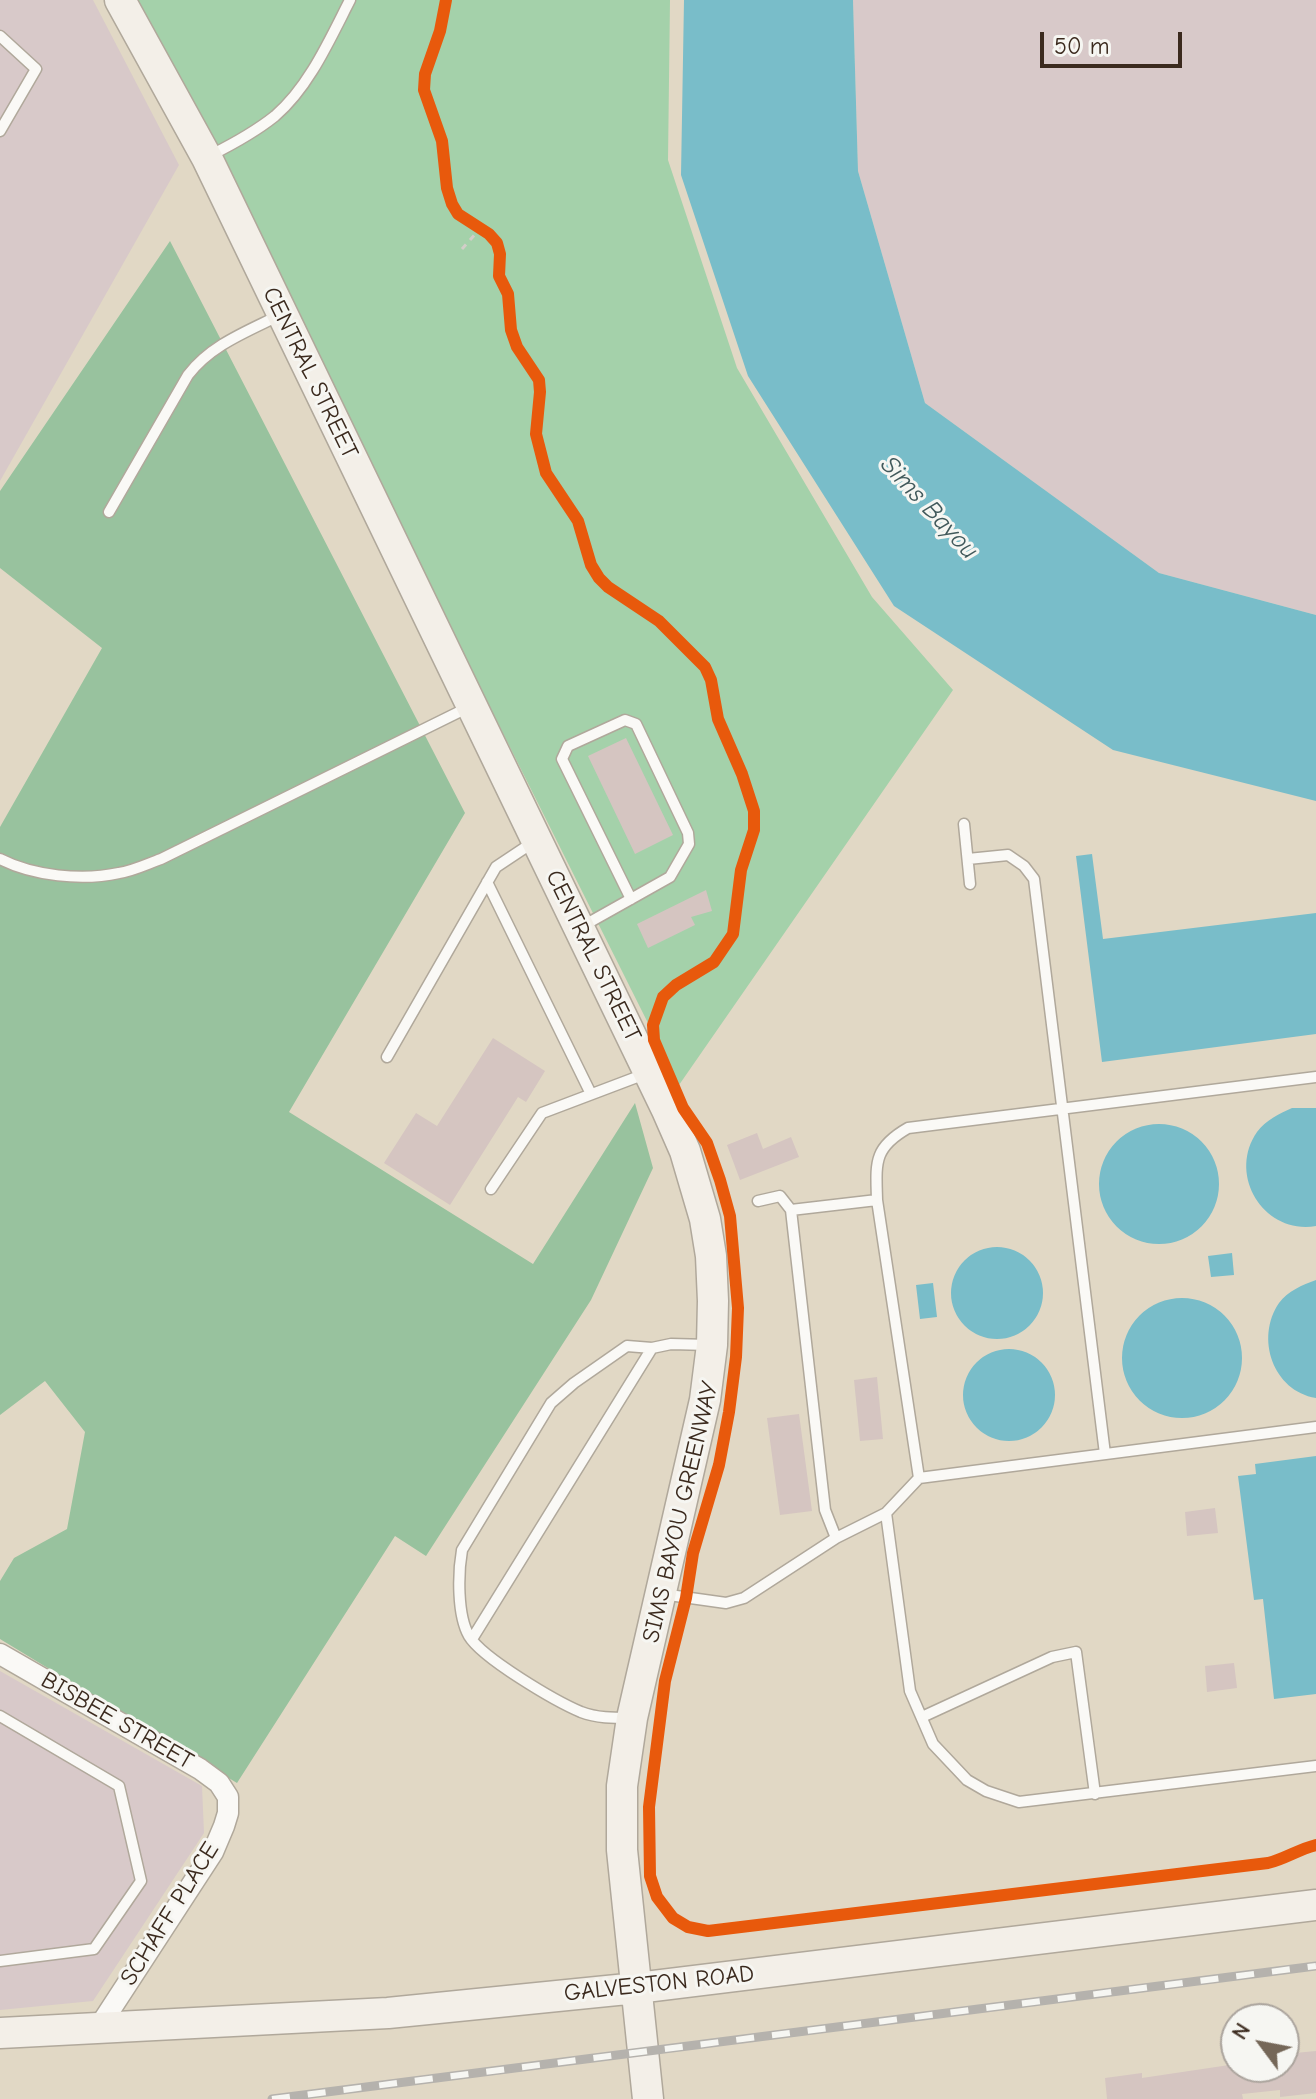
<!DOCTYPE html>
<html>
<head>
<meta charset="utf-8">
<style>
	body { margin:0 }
	#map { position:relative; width:1316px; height:2099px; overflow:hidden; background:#e1d8c5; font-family:"Comic Neue",sans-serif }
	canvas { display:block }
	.north { position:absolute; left:1220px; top:2003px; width:80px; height:80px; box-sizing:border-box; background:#f6f6f2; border:2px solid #aba49d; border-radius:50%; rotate:302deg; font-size:22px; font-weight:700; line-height:32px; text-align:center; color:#3b2a1e }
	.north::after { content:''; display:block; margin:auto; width:28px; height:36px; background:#756758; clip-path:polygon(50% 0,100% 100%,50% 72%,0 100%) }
	.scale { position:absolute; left:1040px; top:32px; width:142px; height:36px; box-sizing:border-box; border:4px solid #3b2a1e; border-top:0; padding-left:10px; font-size:24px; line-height:28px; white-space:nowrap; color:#3b2a1e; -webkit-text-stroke:6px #f6f6f2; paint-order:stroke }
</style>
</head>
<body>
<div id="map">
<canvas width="1316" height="2099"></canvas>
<div class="north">N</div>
<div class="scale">50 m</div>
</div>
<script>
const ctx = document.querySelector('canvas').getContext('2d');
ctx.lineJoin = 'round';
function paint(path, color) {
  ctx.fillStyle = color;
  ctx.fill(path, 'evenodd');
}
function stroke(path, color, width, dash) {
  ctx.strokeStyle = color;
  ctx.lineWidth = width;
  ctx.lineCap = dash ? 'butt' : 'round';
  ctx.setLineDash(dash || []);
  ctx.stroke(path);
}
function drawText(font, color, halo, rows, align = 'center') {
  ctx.font = font + ' "Comic Neue",sans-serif';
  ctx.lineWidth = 6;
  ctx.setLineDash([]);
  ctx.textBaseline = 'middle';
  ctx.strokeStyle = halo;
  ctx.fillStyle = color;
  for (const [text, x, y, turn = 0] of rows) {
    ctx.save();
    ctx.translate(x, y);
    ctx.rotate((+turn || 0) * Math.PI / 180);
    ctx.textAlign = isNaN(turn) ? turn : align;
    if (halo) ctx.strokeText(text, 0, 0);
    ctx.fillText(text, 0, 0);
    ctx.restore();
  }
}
paint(new Path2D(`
	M0,0H93L179,165L0,481Z
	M853,0H1316V615L1159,573L925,403L858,171Z
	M0,1671L202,1786L204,1833L93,2001L0,2010Z`), '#d8c9c9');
paint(new Path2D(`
	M136,0H670L668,160L737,368L872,597L953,690L679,1085Z`), '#a4d1aa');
paint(new Path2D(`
	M170,241L465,813L289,1112L533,1264L635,1103L653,1168L591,1300L426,1556L395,1536L237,1783L0,1639V1581L14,1558L67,1529L85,1432L45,1381L0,1415V827L102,648L0,568V491Z`), '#98c29e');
paint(new Path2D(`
	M684,0H853L858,171L925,403L1159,573L1316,615V801L1113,750L894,606L748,376L681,175Z
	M1092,854L1103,939L1316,913V1034L1102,1062L1076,856Z
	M1292,1108H1316V1226C1264,1235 1227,1175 1257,1132C1266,1120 1279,1114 1292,1108Z
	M1099 1184a60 60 0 1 1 120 0a60 60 0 1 1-120 0Z
	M951 1293a46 46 0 1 1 92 0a46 46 0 1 1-92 0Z
	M1232,1253L1234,1275L1211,1277L1208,1256Z
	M1316,1280V1398C1273,1391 1255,1338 1279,1303C1288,1291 1302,1285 1316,1280Z
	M933,1283L937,1317L920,1319L916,1285Z
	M1122 1358a60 60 0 1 1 120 0a60 60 0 1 1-120 0Z
	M963 1395a46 46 0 1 1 92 0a46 46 0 1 1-92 0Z
	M1316,1456V1694L1274,1699L1263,1599L1254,1600L1238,1476L1256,1474L1255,1464Z`), '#79bdc9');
paint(new Path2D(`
	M626,738L673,835L635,854L588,756Z
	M706,890L712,911L691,917L695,925L648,948L637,924Z
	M493,1038L545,1071L526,1102L518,1097L450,1205L384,1163L416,1113L437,1126Z
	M757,1133L763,1149L791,1137L799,1157L740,1180L727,1145Z
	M877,1377L883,1439L860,1441L854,1380Z
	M799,1414L812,1511L780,1515L767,1418Z
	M1215,1508L1218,1533L1187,1536L1185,1512Z
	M1234,1663L1237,1688L1207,1692L1205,1666Z
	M1316,2051V2093L1280,2097V2090L1242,2094L1243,2099H1107L1105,2078L1142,2073V2078L1236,2064V2067H1284V2054Z`), '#d5c5c1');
const lane = new Path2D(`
	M0,36L36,69L0,131
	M211,155C233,144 255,132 275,116C309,87 330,39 350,0
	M109,512L188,375C211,345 246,332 280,315
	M964,824L970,884
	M0,859C33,876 82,881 119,873C133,871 147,864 161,859L469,707
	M968,859L1008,855L1024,866L1034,879L1105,1454
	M487,882L591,1094
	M581,927L670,877L689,844L688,833L636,724L625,720L568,746L562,759L631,899
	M387,1057L496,867L535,841
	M491,1189L542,1113L645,1074
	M791,1210L877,1200
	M919,1478L1316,1427
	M886,1513L910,1691L933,1744L967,1780L986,1791L1019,1802L1316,1766
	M836,1538L886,1513L919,1478L877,1200C876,1163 873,1148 908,1128L1316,1077
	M662,1594L726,1603L744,1598L836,1538L825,1510L791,1210L780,1196L758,1201
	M472,1639L652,1348
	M0,1716L119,1786L141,1881L94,1949L0,1961
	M922,1717L1052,1657L1076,1652L1095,1794
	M630,1718C613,1718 597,1718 581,1712C555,1701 482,1658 469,1636C457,1615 458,1573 462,1550L551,1403L574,1383L627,1346L652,1348L671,1344L709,1345`);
const street = new Path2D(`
	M0,1654L200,1769L219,1783L228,1797V1813L224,1826L213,1852L99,2027`);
const secondary = new Path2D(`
	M120,0L207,158L667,1110L685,1151L705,1219L711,1256L713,1301L712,1345L705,1400L632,1718L622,1786V1850L648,2099
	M0,2033L388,2013L637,1988L1316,1905`);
stroke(lane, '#b0a89b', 13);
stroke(street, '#b0a89b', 23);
stroke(secondary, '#b0a89b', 33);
stroke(new Path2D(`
	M462,249L479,230`), '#d2cec8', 3, [6, 6]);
stroke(lane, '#faf9f6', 10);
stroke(street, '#faf9f6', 20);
stroke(secondary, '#f3efe8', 30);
const rail = new Path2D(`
	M272,2099L1316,1966`);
stroke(rail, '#b5b2ad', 9);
stroke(rail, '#f6f6f2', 6, [18]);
stroke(new Path2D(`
	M446,0L440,31L425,74L424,90L442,141L447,188L452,204L458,214L489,234L497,243L500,254L499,276L508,294L511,330L517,347L539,380L540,392L536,434L546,473L578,521L591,565L599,578L608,587L659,621L705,667L711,680L718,719L742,774L754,811V830L741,870L733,934L714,962L676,985L663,997L653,1025L654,1040L683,1108L707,1143L720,1180L730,1216L738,1308L736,1357L729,1412L719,1465L693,1553L686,1598L665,1681L649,1807L650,1876L657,1897L673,1918L688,1927L708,1931L1268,1863C1285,1859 1299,1849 1316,1845`), '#e8590c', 12);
drawText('24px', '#3b2a1e', '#f6f6f2', [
	["CENTRAL STREET",310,373,64],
	["CENTRAL STREET",593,956,64],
	["SIMS BAYOU GREENWAY",681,1512,-77],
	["BISBEE STREET",117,1721,30],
	["SCHAFF PLACE",170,1914,-58],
	["GALVESTON ROAD",659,1984,-6]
]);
drawText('italic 26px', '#41595b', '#f6f6f2', [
	["Sims Bayou",929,508,47]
]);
</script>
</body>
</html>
